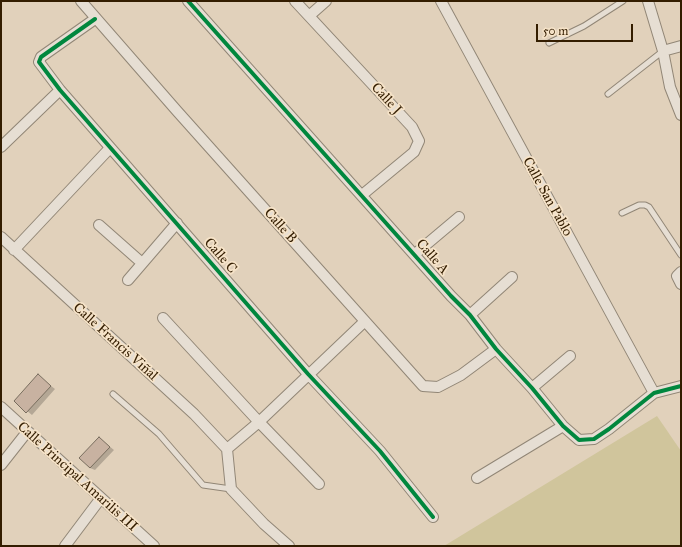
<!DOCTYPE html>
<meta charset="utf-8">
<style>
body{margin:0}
#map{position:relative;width:682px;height:547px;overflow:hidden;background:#e1d1bb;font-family:"IM FELL Great Primer",serif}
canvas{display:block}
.frame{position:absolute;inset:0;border:2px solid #331d00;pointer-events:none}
.scale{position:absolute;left:536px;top:24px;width:97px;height:18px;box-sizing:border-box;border:2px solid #331d00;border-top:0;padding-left:5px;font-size:12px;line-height:14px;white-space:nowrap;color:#331d00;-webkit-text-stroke:3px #f6e3c8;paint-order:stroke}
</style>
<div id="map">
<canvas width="682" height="547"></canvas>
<div class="frame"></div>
<div class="scale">50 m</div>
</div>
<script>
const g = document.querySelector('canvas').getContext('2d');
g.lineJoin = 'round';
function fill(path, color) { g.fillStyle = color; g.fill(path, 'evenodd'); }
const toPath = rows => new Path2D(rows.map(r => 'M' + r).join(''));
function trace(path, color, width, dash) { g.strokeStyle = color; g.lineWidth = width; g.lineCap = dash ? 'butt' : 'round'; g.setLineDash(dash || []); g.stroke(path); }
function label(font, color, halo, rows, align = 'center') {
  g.font = font + ' "IM FELL Great Primer",serif'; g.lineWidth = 3.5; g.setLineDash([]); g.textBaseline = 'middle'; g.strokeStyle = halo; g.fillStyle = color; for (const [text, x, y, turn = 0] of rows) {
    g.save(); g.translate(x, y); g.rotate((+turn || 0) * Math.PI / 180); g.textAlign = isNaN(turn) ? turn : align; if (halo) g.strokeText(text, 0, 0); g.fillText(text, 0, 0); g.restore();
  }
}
fill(toPath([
 [657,416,681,451,681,546,444,546]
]), '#d0c59c');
fill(toPath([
 [38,376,55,389,32,415,15,401],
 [99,438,114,450,95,470,90,468]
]), '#0003');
const building = toPath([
 [38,374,51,386,26,413,14,401,38,374],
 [99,437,110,447,90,468,79,458,99,437]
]);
fill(building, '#c8b2a1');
trace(building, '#786d5e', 1);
const lane = toPath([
 [549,43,584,26,623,1],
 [608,94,663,51],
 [622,213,639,205,645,205,649,207,681,255],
 [113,394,159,434,203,485,231,489]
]);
const street = toPath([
 [81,1,177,111,423,386,438,387,461,375,496,349],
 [188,1,451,296,470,315,496,349,532,388,563,426,579,440,594,439,609,429,654,393,681,386],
 [295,1,412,127,419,141,414,152,362,195],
 [441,1,654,393],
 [648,1,663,51,670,87,681,115],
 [309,16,326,1],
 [95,19,41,57,39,62,60,90,308,374,380,451,433,517],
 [663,51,681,46],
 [1,147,60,90],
 [99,225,142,263],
 [1,237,194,414,227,449],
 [14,250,110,148],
 [415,254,459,217],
 [681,272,677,276,681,284],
 [128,280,177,223],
 [470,315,512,277],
 [163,318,259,422,319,484],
 [532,388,570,356],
 [1,407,154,546],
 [227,449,259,422,364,322],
 [227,449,231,489,264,524,289,546],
 [1,465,27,432],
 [477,478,563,426],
 [65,546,101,498]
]);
trace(lane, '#918676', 7);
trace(street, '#918676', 12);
trace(lane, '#e6ded3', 5);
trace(street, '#e6ded3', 10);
trace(toPath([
 [188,1,451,296,470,315,496,349,532,388,563,426,579,440,594,439,609,429,654,393,681,386],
 [95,19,41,57,39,62,60,90,308,374,380,451,433,517]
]), '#00873e', 4);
label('14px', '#331d00', '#f6e3c8', [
 ["Calle J",386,99,47],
 ["Calle San Pablo",547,197,61],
 ["Calle B",280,226,48],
 ["Calle C",220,256,49],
 ["Calle A",432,257,49],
 ["Calle Francis Viñal",115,342,42],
 ["Calle Principal Amarilis III",77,477,42]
]);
</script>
